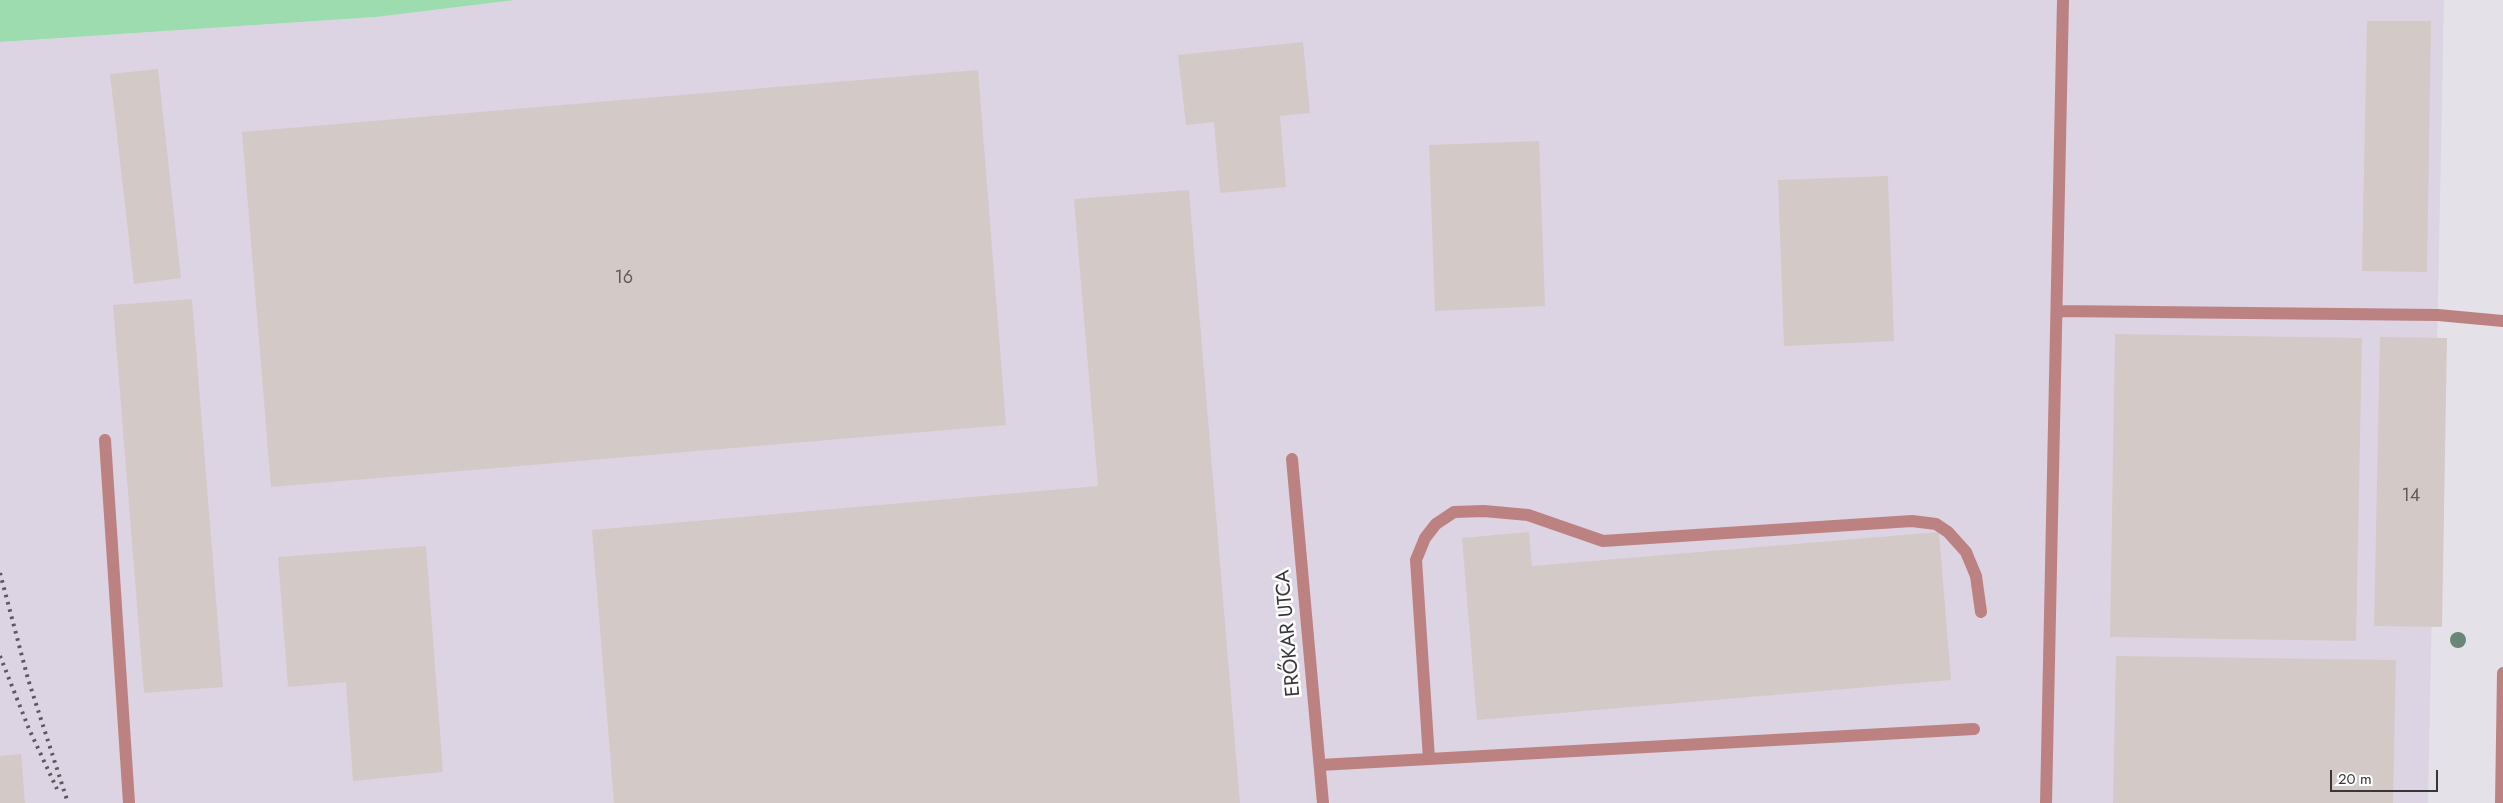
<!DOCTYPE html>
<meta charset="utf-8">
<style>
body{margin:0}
#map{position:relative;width:2503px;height:803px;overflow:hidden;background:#e5e1e8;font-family:Jost,sans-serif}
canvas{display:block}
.scale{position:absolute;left:2330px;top:770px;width:108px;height:22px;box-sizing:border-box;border:2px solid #383639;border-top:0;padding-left:6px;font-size:15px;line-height:18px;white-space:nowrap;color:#383639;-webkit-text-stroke:4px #fff;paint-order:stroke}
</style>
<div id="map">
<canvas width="2503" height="803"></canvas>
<div class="scale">20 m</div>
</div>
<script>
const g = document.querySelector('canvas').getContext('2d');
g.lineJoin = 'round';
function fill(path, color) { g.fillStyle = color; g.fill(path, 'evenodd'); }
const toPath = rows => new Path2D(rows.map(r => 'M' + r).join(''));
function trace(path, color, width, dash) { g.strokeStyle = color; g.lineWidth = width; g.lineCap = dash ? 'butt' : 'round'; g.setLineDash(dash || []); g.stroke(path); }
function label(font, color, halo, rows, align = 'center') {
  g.font = font + ' Jost,sans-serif'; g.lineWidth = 5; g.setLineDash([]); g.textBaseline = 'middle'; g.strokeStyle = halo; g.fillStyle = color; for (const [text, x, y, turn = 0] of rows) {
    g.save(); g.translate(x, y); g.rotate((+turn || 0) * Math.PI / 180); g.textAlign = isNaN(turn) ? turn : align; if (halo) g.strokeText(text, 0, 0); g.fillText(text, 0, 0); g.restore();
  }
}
fill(toPath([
 [515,0,2444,0,2428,803,0,803,0,42,376,17]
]), '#dcd4e2');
fill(toPath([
 [0,0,515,0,376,17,0,42]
]), '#9ddcaf');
fill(toPath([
 [2367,21,2431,21,2427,272,2362,271],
 [1303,42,1310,113,1280,116,1286,187,1220,193,1214,122,1186,125,1178,55],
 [158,69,181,278,134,284,110,74],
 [978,70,1006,425,271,487,242,132],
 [1539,141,1545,306,1435,311,1429,145],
 [1888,176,1894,341,1784,346,1778,180],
 [1189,190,1240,803,614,803,592,530,1098,486,1074,199],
 [192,299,223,687,144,693,113,305],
 [2115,334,2362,338,2356,641,2110,637],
 [2380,337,2447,338,2442,627,2374,626],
 [1529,532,1532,566,1939,532,1951,680,1477,720,1462,538],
 [426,546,443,772,353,781,346,682,288,687,278,557],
 [2116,656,2396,660,2393,803,2113,803],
 [21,754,25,803,0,803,0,756]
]), '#d3cac7');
trace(toPath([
 [2057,311,2438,315,2503,321],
 [105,440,129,803],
 [1292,459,1323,803],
 [1429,759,1416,560,1425,538,1436,524,1454,512,1484,511,1528,515,1603,541,1912,521,1936,524,1948,532,1966,552,1976,576,1981,612],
 [1320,765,1974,729],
 [2046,803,2063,0],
 [2501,803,2503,673]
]), '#bc8282', 12);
trace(toPath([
 [0,573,28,679,68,803],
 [0,656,29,729,57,789]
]), '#5b595d', 4, [2.5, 5]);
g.fillStyle = '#698678';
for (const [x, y] of [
 [2458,640]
]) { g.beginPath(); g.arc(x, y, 8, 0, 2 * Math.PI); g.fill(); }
label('18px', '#5f5b5c', null, [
 ["16",624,279],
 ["14",2411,497]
]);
label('20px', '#383639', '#fff', [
 ["ERŐKAR UTCA",1289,633,-95]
]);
</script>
